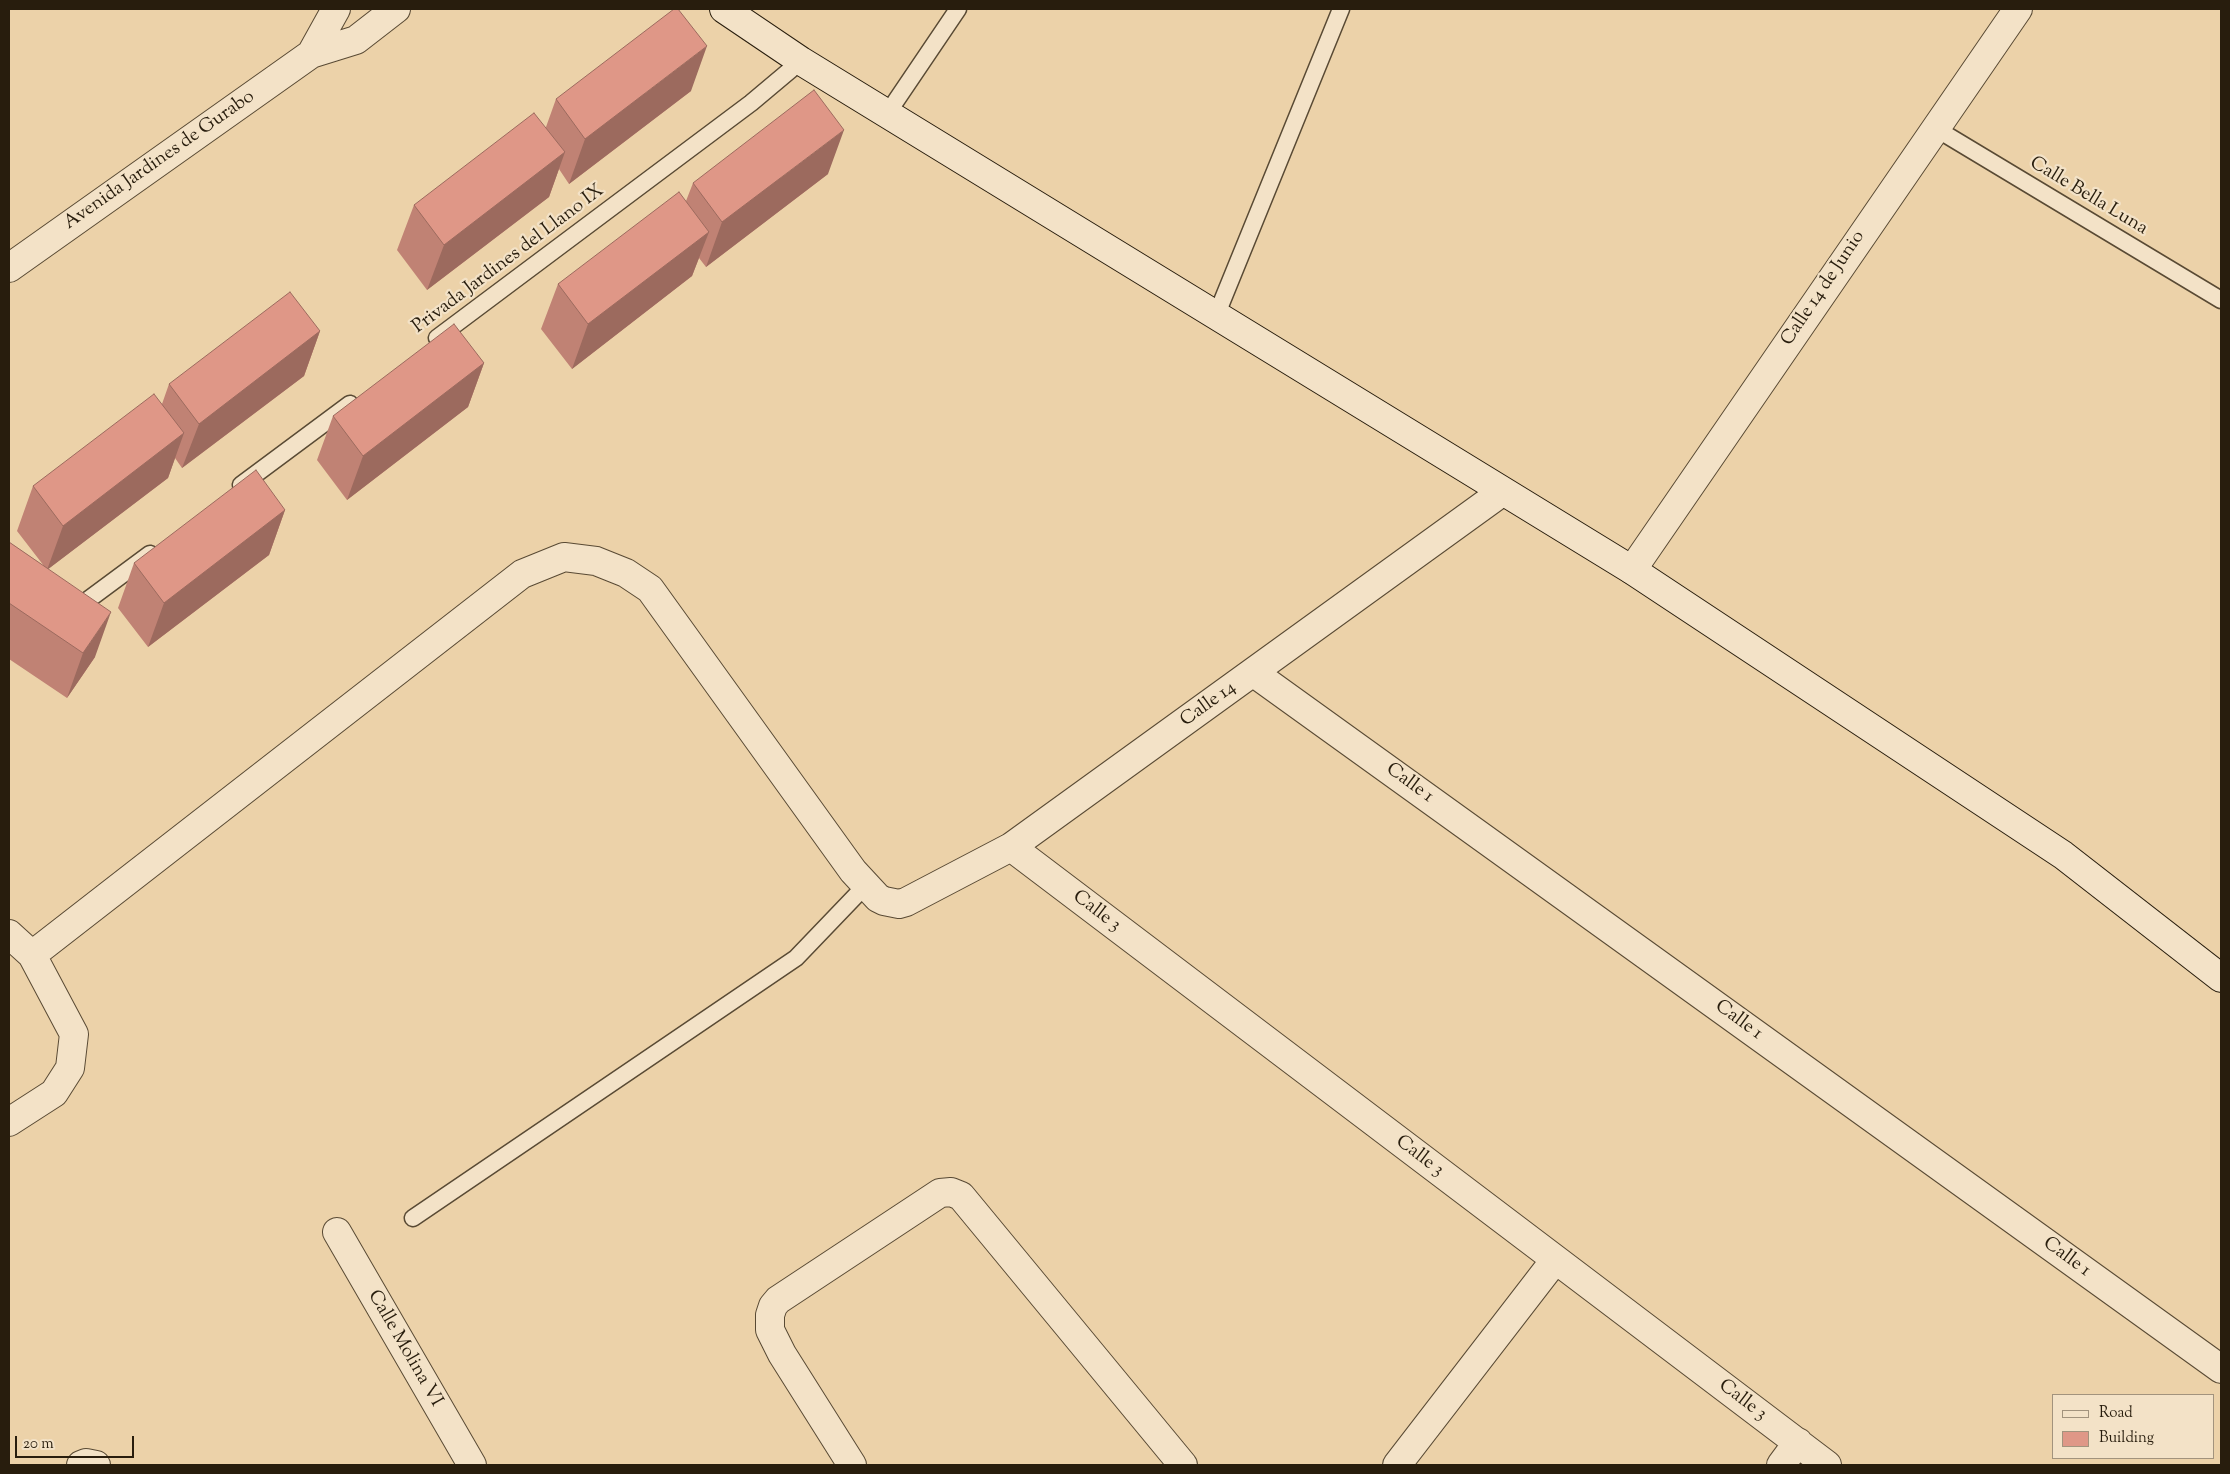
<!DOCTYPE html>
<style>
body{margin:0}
#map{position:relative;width:2230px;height:1474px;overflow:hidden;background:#ecd2a9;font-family:"Sorts Mill Goudy",serif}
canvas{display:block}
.frame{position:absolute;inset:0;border:10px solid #281d0d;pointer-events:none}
.legend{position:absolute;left:2052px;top:1394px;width:162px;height:65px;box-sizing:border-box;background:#f3e2c7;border:1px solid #a2937d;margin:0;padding:6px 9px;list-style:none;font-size:15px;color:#281d0d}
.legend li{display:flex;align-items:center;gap:10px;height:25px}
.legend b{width:25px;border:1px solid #a2937d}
.scale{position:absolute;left:15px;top:1436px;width:119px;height:22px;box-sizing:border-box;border:2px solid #281d0d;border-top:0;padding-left:6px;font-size:15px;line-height:18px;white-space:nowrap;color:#281d0d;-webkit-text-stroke:4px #f3e2c7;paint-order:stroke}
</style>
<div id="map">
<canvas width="2230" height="1474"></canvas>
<div class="frame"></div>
<ul class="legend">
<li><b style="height:6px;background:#f3e2c7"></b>Road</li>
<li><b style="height:14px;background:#df9787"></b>Building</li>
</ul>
<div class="scale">20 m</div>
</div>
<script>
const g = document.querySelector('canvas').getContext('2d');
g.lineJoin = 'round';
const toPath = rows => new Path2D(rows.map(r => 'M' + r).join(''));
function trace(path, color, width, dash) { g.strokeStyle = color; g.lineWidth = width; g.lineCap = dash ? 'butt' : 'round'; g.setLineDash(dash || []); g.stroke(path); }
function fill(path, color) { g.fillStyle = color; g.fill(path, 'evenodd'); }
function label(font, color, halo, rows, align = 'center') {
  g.font = font + ' "Sorts Mill Goudy",serif'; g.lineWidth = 4.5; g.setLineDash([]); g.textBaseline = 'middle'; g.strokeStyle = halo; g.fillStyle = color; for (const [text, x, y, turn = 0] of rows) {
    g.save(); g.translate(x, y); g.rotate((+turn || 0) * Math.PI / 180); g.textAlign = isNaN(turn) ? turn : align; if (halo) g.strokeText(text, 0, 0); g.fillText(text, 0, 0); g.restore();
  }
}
const service = toPath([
 [887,114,958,9],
 [1935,128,2221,300],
 [1216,316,1341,9],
 [437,338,751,103,801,61],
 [241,485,350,404],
 [73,611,150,554],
 [413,1218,796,958,866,885]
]);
const minor = toPath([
 [311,54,336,9],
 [9,268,311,54,356,40,396,9],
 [1632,570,2018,9],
 [1254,673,2221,1369],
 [1011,847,1827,1465],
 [9,934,32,955,74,1034,70,1068,54,1093,9,1122],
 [32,955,522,574,564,557,596,561,626,573,650,589,853,871,878,898,884,901,899,904,906,902,1011,847,1502,492],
 [337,1232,472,1465],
 [81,1465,86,1463,96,1465],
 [852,1465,782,1354,770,1330,770,1315,773,1306,778,1300,940,1193,951,1192,961,1196,1183,1465],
 [1397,1465,1555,1260],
 [1781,1465,1798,1442]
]);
const secondary = toPath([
 [724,9,801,61,1632,570,2063,855,2221,978]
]);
trace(service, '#594a34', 19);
trace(minor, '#594a34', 30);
trace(secondary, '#281d0d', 30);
trace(service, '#f3e2c7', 16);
trace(minor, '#f3e2c7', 28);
trace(secondary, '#f3e2c7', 28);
fill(toPath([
 [691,91,569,184,559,169,549,197,427,290,397,250,414,205,546,127,556,99],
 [828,174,706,267,699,258,692,276,572,369,541,329,558,284,686,201,693,183],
 [320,331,304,376,182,468,175,458,168,478,48,569,95,657,67,698,9,659,9,542,44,566,17,531,33,486,162,404,169,384],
 [484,363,468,407,347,500,317,460,333,416],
 [285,510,269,555,148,647,118,608,134,563]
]), '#c08274');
fill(toPath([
 [707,46,691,91,569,184,585,139],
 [844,130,828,174,706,267,722,222],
 [565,152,549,197,427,290,444,245],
 [709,232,692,276,572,369,588,324],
 [320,331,304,376,182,468,199,424],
 [484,363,468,407,347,500,363,456],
 [184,433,168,478,47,570,63,526],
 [285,510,269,555,148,647,164,603],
 [111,612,95,657,67,698,83,653]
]), '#9c6a5e');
const building = toPath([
 [674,9,678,9,707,46,585,139,556,99,674,9],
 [814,90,844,130,722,222,693,183,814,90],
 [534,113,565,152,444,245,414,205,534,113],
 [679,192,709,232,588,324,558,284,679,192],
 [290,292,320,331,199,424,169,384,290,292],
 [454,324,484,363,363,456,333,416,454,324],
 [154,394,184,433,63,526,33,486,154,394],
 [256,470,285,510,164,603,134,563,256,470],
 [9,542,111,612,83,653,9,603,9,542]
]);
fill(building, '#df9787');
trace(building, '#9c6a5e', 1);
label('19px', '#281d0d', '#f3e2c7', [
 ["Avenida Jardines de Gurabo",160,161,-35],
 ["Calle Bella Luna",2088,197,31],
 ["Privada Jardines del Llano IX",509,260,-37],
 ["Calle 14 de Junio",1824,289,-56],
 ["Calle 14",1209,705,-36],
 ["Calle 1",1409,784,36],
 ["Calle 3",1096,912,37],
 ["Calle 1",1738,1021,36],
 ["Calle 3",1419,1157,37],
 ["Calle 1",2066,1258,36],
 ["Calle Molina VI",404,1349,60],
 ["Calle 3",1742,1401,37]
]);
</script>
